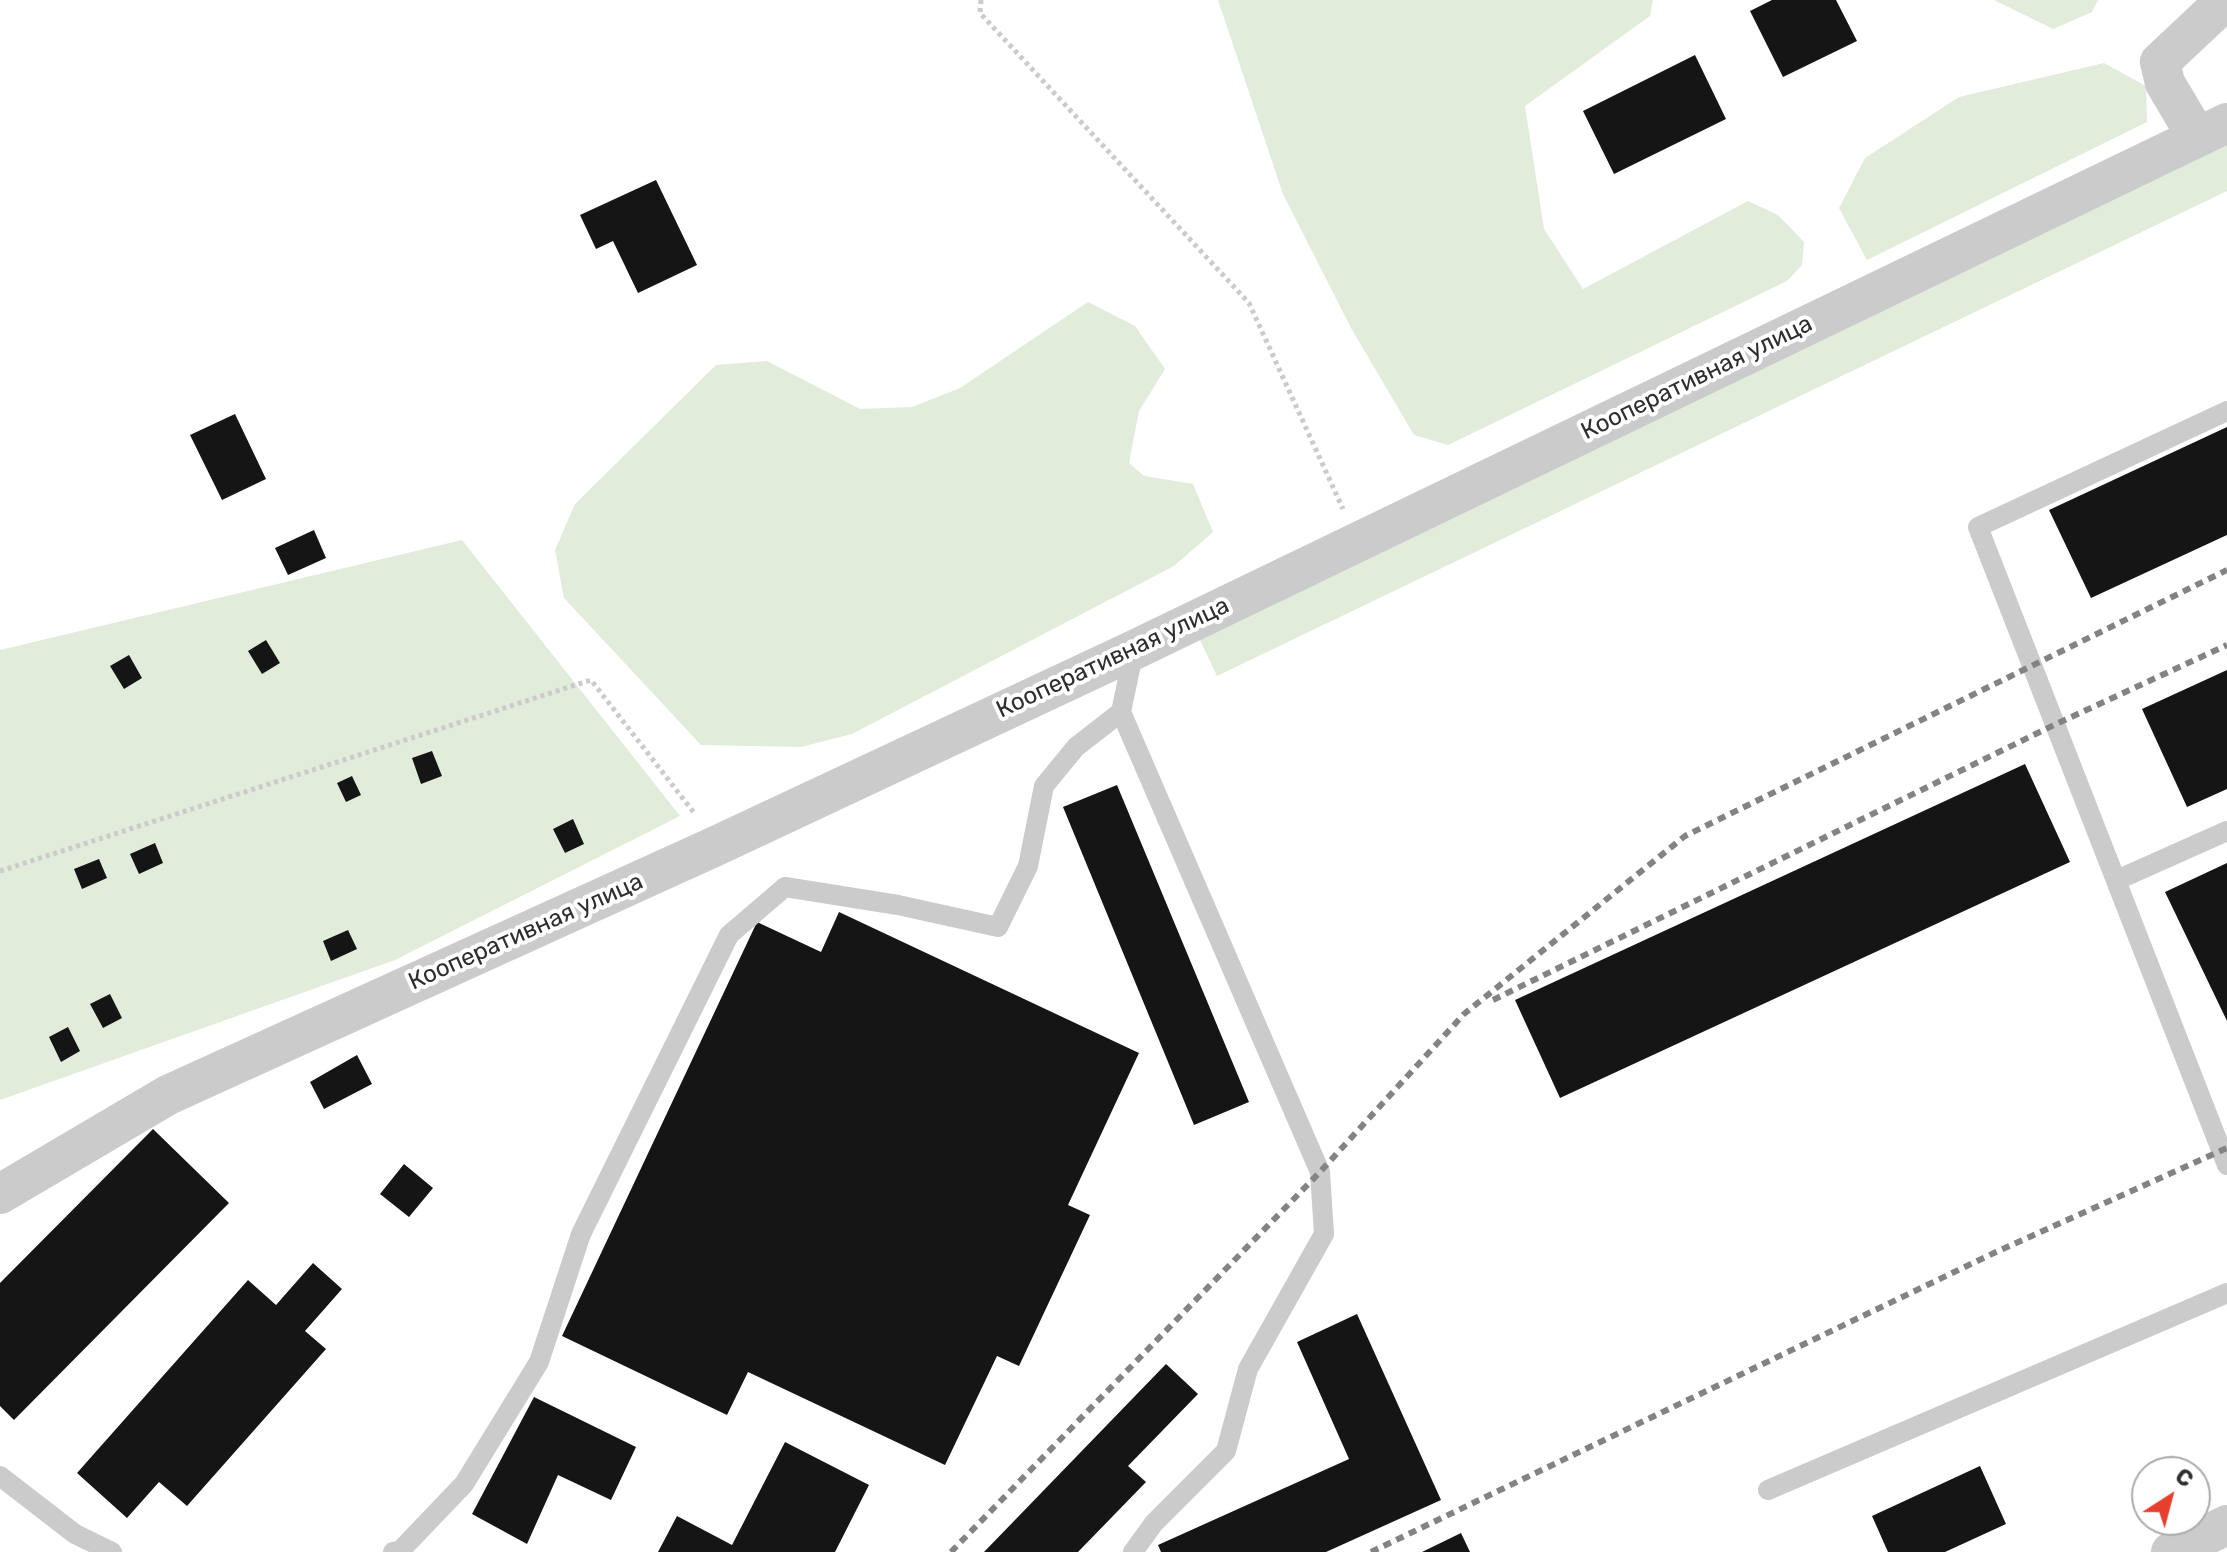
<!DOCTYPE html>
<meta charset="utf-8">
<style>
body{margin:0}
#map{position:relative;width:2227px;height:1552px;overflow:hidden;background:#fff;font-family:Rubik,sans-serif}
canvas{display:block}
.north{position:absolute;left:2131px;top:1456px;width:80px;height:80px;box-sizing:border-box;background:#fff;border:2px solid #ababab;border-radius:50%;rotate:36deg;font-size:22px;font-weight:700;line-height:32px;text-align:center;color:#2e2e2e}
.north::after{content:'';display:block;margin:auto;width:28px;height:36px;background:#e73f2e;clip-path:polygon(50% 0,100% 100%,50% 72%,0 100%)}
</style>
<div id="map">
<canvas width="2227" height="1552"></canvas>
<div class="north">С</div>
</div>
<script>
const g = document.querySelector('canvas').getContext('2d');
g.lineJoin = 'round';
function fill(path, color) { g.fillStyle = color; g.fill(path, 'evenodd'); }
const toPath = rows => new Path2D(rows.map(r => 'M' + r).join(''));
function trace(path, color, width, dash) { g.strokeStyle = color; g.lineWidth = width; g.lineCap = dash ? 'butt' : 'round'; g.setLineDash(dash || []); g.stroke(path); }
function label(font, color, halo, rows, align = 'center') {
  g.font = font + ' Rubik,sans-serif'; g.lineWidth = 8; g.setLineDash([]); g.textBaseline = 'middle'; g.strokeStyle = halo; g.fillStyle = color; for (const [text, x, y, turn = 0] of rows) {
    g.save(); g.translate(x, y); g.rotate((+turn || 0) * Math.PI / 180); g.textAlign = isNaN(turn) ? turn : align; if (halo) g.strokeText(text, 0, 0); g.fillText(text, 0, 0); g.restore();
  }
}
fill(toPath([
 [1218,0,1653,0,1650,16,1525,106,1544,229,1583,289,1748,201,1778,215,1804,242,1802,265,1787,281,1448,445,1414,435,1351,328,1283,194],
 [1994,0,2098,0,2092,12,2053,29],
 [2104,63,2146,86,2147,122,1867,260,1839,208,1865,158,1959,97],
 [2227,144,2227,191,1217,676,1199,638],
 [1088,302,1135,326,1165,369,1139,411,1129,463,1144,476,1193,484,1213,532,1174,566,852,734,801,747,701,745,564,598,555,550,575,504,716,365,767,361,860,409,912,407,960,388],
 [462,540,680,816,395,960,0,1100,0,650]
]), '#e1ecdb');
fill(toPath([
 [1772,0,1836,0,1857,41,1783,77,1750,11],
 [1695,55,1726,119,1614,174,1583,111],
 [656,180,697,265,638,293,613,241,596,249,580,215],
 [235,414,266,479,222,500,190,435],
 [2227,427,2227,535,2091,598,2049,510],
 [314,530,326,558,288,575,275,548],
 [266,640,280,663,262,674,248,651],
 [129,655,142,678,124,689,110,666],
 [2227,670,2227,789,2187,807,2142,709],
 [432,751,442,776,421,784,412,758],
 [2025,764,2070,862,1560,1098,1515,1000],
 [352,776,361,795,346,802,337,783],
 [1117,785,1249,1102,1194,1125,1063,807],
 [573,819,584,844,565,853,553,829],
 [155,843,163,863,139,874,130,854],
 [99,859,107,878,82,889,74,869],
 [2227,863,2227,1021,2165,892],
 [839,912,1139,1053,1068,1205,1090,1215,1019,1366,997,1356,945,1465,748,1372,727,1415,562,1336,757,922,821,952],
 [348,930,357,949,331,961,323,941],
 [110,994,122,1018,103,1028,90,1004],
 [68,1027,80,1051,61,1062,49,1037],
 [357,1055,372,1084,324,1109,310,1082],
 [153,1129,229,1203,14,1420,0,1406,0,1283],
 [404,1164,433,1188,409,1217,380,1194],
 [313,1263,342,1289,305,1331,326,1349,187,1506,159,1482,127,1518,77,1473,248,1280,276,1305],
 [1357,1314,1441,1500,1326,1552,1161,1552,1158,1545,1349,1459,1297,1342],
 [1166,1364,1198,1394,1128,1466,1146,1482,1078,1552,984,1552],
 [534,1397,636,1447,611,1500,558,1475,527,1544,472,1514],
 [785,1442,869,1485,835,1552,658,1552,677,1516,732,1545],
 [1980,1466,2006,1524,1945,1552,1888,1552,1872,1516],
 [1461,1533,1470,1552,1422,1552]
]), '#151515');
trace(toPath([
 [981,0,980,13,1249,303,1343,509],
 [0,871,591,680,695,814]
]), '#cbcbcb', 5, [4, 4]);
trace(toPath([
 [2227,411,1978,527,2227,1165],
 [1121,712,1320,1172,1324,1234,1248,1369,1226,1451,1154,1523,1133,1552],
 [2117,880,2227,831],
 [0,1476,75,1534,112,1552],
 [1768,1490,2227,1293],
 [393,1552,400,1551,464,1484,539,1362,581,1234,729,935,785,887,898,905,998,927,1028,866,1044,786,1076,747,1121,712,1134,650]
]), '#cbcbcb', 20);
trace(toPath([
 [2197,137,2165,83,2160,62,2226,0],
 [0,1194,168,1095,718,845,1134,650,2227,123],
 [2171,1552,2227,1525]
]), '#cbcbcb', 40);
trace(toPath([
 [1493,1000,2054,725,2227,645],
 [951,1552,1320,1172,1464,1014,1685,836,2227,570],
 [1371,1552,1996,1252,2227,1148]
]), '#838383', 6, [8, 6]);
label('24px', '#2e2e2e', '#fff', [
 ["Кооперативная улица",1697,378,-26],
 ["Кооперативная улица",1113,658,-25],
 ["Кооперативная улица",526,932,-24]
]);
</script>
